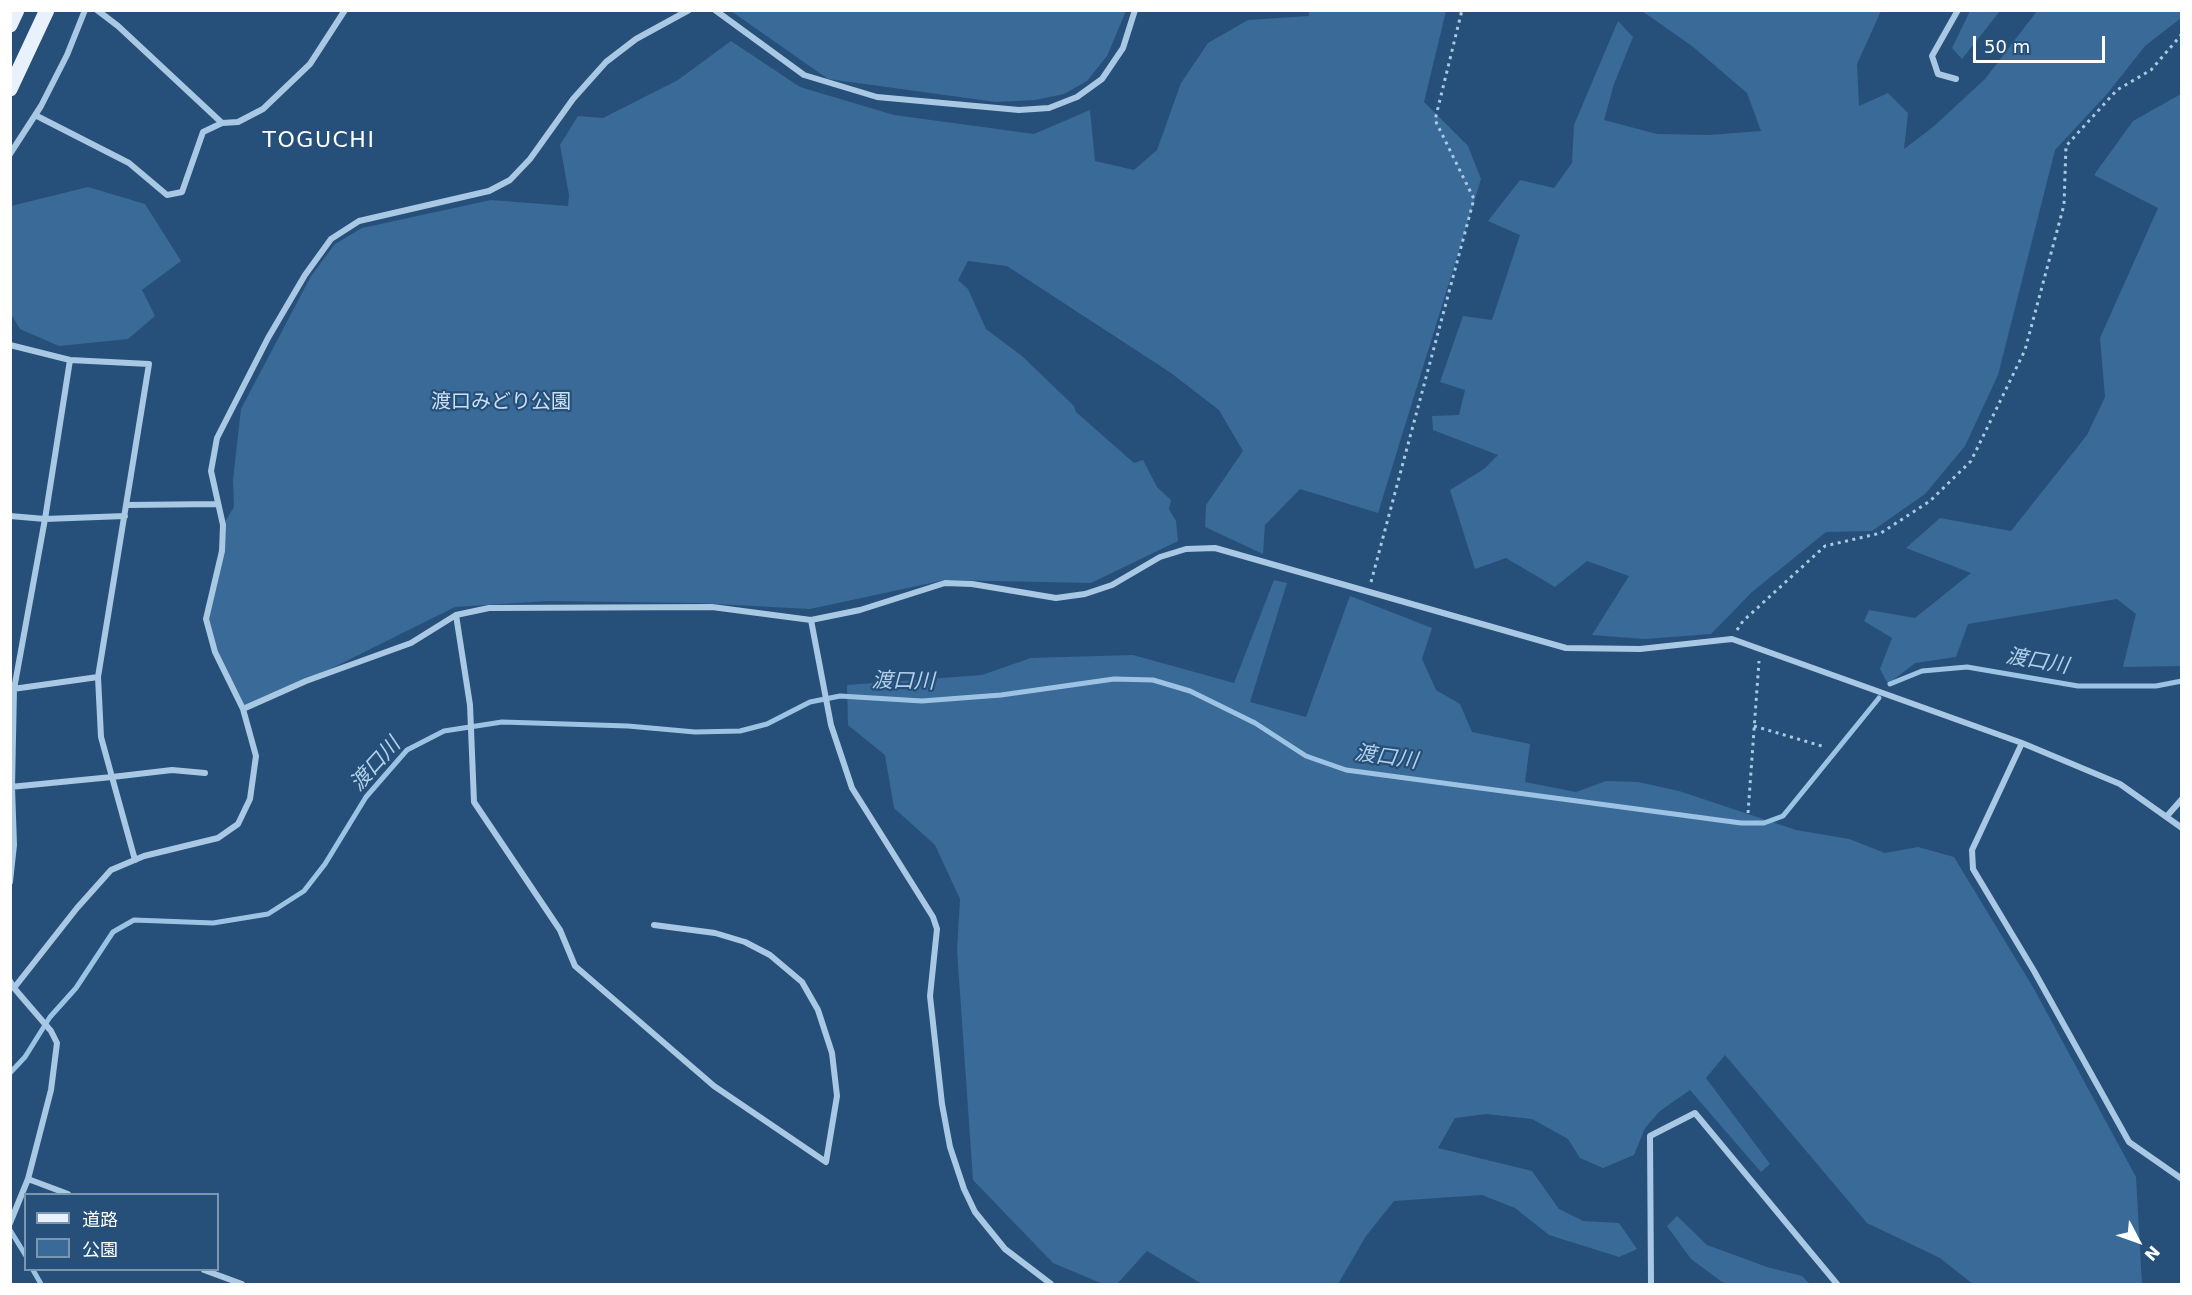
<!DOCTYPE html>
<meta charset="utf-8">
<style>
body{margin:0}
#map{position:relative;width:2192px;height:1295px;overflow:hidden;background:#265079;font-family:"DejaVu Sans","Noto Sans JP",sans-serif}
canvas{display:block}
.frame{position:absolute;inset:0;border:12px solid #fff;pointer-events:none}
.legend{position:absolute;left:24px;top:1193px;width:195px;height:78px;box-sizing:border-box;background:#265079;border:2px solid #7d96af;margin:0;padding:8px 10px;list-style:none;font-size:18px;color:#fff}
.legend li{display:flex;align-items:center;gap:12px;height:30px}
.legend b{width:30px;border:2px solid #7d96af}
.north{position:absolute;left:2108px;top:1211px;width:60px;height:60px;-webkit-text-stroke:4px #265079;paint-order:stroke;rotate:131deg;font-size:16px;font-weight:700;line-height:24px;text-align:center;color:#fff}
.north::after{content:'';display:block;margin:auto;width:21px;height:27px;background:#fff;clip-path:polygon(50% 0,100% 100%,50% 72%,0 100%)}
.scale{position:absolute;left:1973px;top:36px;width:132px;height:27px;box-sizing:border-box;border:3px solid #fff;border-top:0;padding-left:8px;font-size:18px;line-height:21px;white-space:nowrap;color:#fff;-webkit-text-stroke:4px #265079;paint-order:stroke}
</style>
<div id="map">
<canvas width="2192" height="1295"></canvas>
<div class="frame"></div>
<ul class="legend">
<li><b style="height:8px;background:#e8f1fc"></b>道路</li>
<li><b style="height:16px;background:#3a6a97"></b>公園</li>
</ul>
<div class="north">N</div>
<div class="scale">50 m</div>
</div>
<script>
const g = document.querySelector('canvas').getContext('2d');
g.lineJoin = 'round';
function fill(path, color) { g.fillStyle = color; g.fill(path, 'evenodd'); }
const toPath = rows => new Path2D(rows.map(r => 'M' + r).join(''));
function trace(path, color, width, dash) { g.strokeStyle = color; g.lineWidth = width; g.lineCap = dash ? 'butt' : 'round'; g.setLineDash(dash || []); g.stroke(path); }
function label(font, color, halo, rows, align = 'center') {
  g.font = font + ' "DejaVu Sans","Noto Sans JP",sans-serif'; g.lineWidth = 4.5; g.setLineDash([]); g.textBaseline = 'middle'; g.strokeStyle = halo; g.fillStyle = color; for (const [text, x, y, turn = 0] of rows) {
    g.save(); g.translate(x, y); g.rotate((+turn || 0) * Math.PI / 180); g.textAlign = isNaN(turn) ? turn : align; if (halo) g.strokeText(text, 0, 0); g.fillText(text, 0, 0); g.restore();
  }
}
fill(toPath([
 [731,11,1126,11,1107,56,1087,81,1064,94,1035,100,996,102,828,79],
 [1309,11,1446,11,1424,102,1468,146,1481,179,1378,513,1300,489,1265,525,1263,554,1205,527,1206,505,1243,451,1219,410,1171,373,1007,266,968,261,958,280,968,289,986,329,1022,356,1074,406,1076,412,1134,463,1143,460,1157,487,1171,500,1169,509,1176,521,1178,541,1091,583,945,580,810,609,697,603,548,601,455,607,306,681,243,709,215,652,207,623,222,551,223,525,234,507,233,480,241,409,311,276,335,244,362,228,491,200,568,206,569,195,560,145,578,116,603,118,678,80,731,41,800,87,894,115,1034,134,1090,110,1095,161,1134,170,1157,150,1181,83,1208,43,1248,20,1309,16],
 [1642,11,1881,11,1857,64,1859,106,1888,93,1908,113,1904,149,1933,127,1985,79,2037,11,2182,11,2181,18,2145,46,2107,94,2055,150,1998,375,1965,446,1925,494,1872,531,1826,532,1752,592,1711,634,1645,639,1592,635,1629,576,1587,561,1555,587,1506,558,1475,569,1450,490,1484,469,1498,455,1433,430,1432,416,1459,415,1465,390,1440,382,1463,316,1492,320,1520,235,1488,221,1520,180,1554,188,1572,163,1574,125,1618,21,1633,37,1614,84,1604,120,1657,134,1709,135,1761,131,1747,93,1692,46],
 [1970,11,2000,11,1962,59,1952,48],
 [2181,94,2181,666,2123,667,2136,614,2117,599,1968,624,1956,657,1915,663,1888,684,1880,669,1892,638,1864,621,1869,610,1915,618,1971,573,1906,548,1940,518,2011,531,2087,435,2105,397,2100,338,2158,208,2094,175,2133,121],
 [88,187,145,204,181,261,142,290,155,316,128,339,59,346,20,329,11,314,11,206],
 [1274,580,1287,583,1250,702,1306,717,1350,596,1432,628,1422,659,1436,690,1460,704,1472,732,1530,744,1525,782,1576,792,1606,781,1638,782,1679,791,1796,830,1849,839,1885,853,1918,847,1954,857,2034,989,2136,1177,2142,1284,1973,1284,1940,1258,1867,1223,1725,1055,1706,1078,1770,1164,1761,1172,1690,1090,1660,1111,1645,1128,1634,1155,1603,1168,1580,1158,1568,1139,1532,1119,1486,1114,1455,1118,1438,1148,1532,1171,1559,1209,1583,1221,1619,1223,1637,1249,1619,1257,1549,1235,1515,1208,1482,1195,1394,1201,1366,1236,1338,1284,1202,1284,1147,1251,1117,1284,1103,1284,1053,1263,973,1180,957,950,960,899,935,845,894,808,885,755,848,725,847,685,982,675,1031,658,1133,655,1234,683],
 [1677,1216,1707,1245,1767,1267,1802,1276,1810,1284,1729,1284,1722,1282,1691,1259,1667,1226]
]), '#3a6a97');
trace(toPath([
 [1890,684,1922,671,1967,667,2078,686,2156,686,2182,681],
 [10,1073,25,1057,50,1017,76,988,113,932,134,920,213,923,268,914,304,891,325,864,366,797,407,750,444,731,502,722,628,726,695,732,740,731,767,724,810,702,840,696,922,701,1001,695,1114,679,1153,680,1190,691,1255,723,1306,756,1346,770,1741,823,1764,823,1783,816,1879,698],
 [10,1230,26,1256],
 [33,1270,41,1284]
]), '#9dc3e4', 5);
trace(toPath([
 [1371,582,1474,199,1435,120,1462,10],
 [1737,630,1743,621,1825,546,1881,533,1930,501,1971,461,2025,350,2064,205,2066,146,2117,90,2151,70,2182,34],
 [1754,726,1825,747],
 [1748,813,1759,661]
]), '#a9c8e3', 3, [3, 4.5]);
trace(toPath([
 [97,10,118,26,222,123],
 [715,10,804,75,877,97,1019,110,1049,108,1077,97,1102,79,1123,48,1135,10],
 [1956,79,1938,74,1932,56,1958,10],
 [35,115,129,163,167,195,182,192,203,132,222,123,238,122,263,109,310,64,345,10],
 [10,154,41,106,67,55,85,10],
 [10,345,70,360,149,364,98,677,101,737,112,777,10,787],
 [127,505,218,504],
 [10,516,45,519,125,516],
 [456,615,470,705,474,802,560,930,575,966,714,1086,826,1162,837,1096,832,1053,818,1010,802,982,770,955,745,942,715,933,654,925],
 [811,620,831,725,852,788,933,917,937,929,930,996,942,1104,950,1147,964,1189,975,1212,1005,1249,1051,1284],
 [13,689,98,677],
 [243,709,306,681,411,643,456,615,489,608,712,607,811,620,860,610,945,583,972,584,1056,598,1085,594,1112,585,1160,557,1186,549,1215,548,1566,648,1640,649,1732,639,2022,743,2120,784,2182,828],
 [2022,743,1972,850,1973,869,2034,971,2129,1142,2182,1179],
 [2167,816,2182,799],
 [135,860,112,777,172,770,205,773],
 [10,882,14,845,12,787,14,689,45,519,70,360],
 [10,981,14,988,51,1031,57,1043,51,1090,28,1179,10,1223],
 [14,988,77,908,111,870,144,856,218,838,238,824,250,799,256,756,243,709,215,652,206,619,222,551,223,525,211,471,217,438,268,338,305,275,331,239,359,221,489,191,510,180,530,159,573,99,606,62,636,39,689,10],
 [28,1179,68,1194],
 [204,1270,242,1284],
 [1651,1284,1650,1136,1695,1113,1837,1284]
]), '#a9c8e3', 6);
trace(toPath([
 [10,25,17,10],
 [10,89,47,10]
]), '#e8f1fc', 15);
label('20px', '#cbe0f3', '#265079', [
 ["渡口みどり公園",501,403]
]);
label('italic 21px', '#b4d1eb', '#265079', [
 ["渡口川",2037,662,10],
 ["渡口川",903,682,1],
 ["渡口川",1386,758,8],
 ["渡口川",376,765,-48]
]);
g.letterSpacing = '1.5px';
label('22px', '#fff', '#265079', [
 ["TOGUCHI",319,141]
]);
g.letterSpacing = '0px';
</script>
